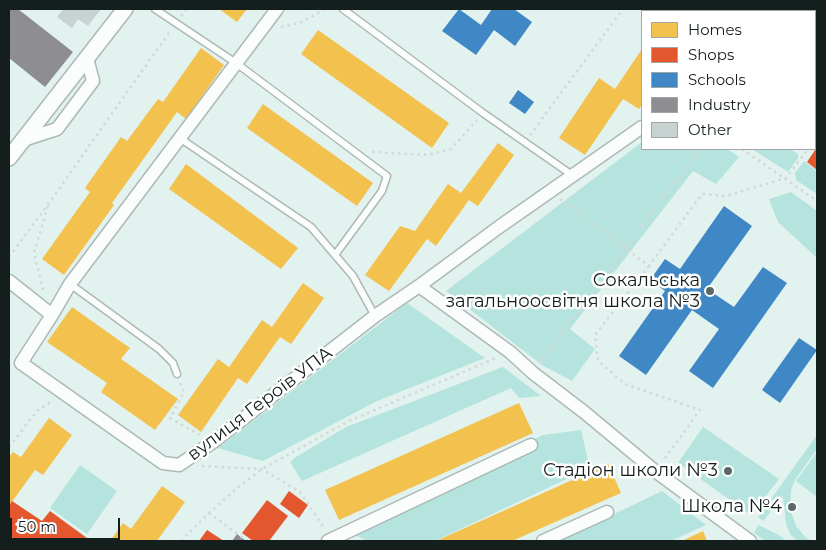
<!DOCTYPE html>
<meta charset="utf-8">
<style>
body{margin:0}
#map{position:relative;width:826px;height:550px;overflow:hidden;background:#e2f2ef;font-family:Montserrat,sans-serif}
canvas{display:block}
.frame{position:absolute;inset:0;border:10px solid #141e1d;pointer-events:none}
.legend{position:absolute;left:641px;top:10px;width:175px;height:140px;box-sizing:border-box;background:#fff;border:1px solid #a1a5a5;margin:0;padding:6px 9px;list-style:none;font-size:15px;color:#141e1d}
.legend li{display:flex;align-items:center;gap:10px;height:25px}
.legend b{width:25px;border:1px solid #a1a5a5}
.scale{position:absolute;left:10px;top:518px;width:110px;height:22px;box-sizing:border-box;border:2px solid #141e1d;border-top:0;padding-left:6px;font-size:15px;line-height:18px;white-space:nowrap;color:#141e1d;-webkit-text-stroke:4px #fff;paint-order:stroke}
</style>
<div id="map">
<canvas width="826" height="550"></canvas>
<div class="frame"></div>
<ul class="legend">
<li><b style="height:14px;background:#f2c14e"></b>Homes</li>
<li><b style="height:14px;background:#e4572e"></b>Shops</li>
<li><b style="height:14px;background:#3f88c5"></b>Schools</li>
<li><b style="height:14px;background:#8d8d92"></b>Industry</li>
<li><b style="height:14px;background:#c7d3d1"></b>Other</li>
</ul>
<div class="scale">50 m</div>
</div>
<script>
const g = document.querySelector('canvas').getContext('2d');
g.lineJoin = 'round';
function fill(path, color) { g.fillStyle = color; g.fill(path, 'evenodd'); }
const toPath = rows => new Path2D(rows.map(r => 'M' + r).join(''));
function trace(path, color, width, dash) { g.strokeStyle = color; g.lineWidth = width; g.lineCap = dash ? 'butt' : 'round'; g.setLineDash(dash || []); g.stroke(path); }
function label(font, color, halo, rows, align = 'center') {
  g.font = font + ' Montserrat,sans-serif'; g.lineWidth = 5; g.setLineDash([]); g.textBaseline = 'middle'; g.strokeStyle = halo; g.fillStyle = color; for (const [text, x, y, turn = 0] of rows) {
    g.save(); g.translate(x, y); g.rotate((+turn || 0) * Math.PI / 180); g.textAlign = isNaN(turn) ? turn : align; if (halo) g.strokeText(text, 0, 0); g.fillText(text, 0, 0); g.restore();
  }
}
fill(toPath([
 [642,142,642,149,727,149,739,157,716,184,693,171,570,329,595,349,572,381,542,365,446,291],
 [752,149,790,149,798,154,798,158,788,172],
 [804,161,817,171,817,194,796,180,795,173],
 [791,192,817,211,817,258,778,222,769,199],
 [407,303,485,358,377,401,263,461,218,448],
 [503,367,541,396,519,398,511,388,302,481,290,462,296,457,346,427],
 [703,427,779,479,751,515,678,463],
 [581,430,590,468,435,541,367,541,346,530,543,435],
 [817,435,817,449,795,480,791,490,790,509,796,526,806,538,813,541,797,541,790,534,786,524,783,496,763,521,758,517],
 [817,452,817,497,796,481],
 [80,465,117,491,87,534,50,508],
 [662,491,706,525,671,541,558,541],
 [758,525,777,534,787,541,766,541,754,533]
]), '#b4e4dd');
fill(toPath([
 [219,9,247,9,237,22],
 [684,9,697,9,701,11,682,11],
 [318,30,449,123,432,148,301,54],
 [201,48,224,65,186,119,177,112,112,203,114,205,64,275,42,259,90,192,85,188,121,137,127,141,158,99,163,102],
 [642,49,642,105,639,109,623,99,585,155,559,138,599,78,615,89],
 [263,104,373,183,357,206,247,128],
 [498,143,514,155,478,206,469,200,436,246,427,239,389,291,365,275,400,226,415,231,448,184,461,193],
 [186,164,298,248,281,269,169,189],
 [303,283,324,298,291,344,280,337,247,384,238,378,201,432,178,415,218,359,229,367,262,320,272,327],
 [72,307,130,348,121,359,178,399,155,430,101,392,107,383,47,342],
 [519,403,533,433,339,520,325,490],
 [49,418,72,435,43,475,35,470,9,506,9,457,13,452,21,457],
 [608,464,621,493,512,541,436,541],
 [162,486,185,502,157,541,110,541,123,523,131,529],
 [703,531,707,541,682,541]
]), '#f2c14e');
fill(toPath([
 [817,147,817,170,807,162],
 [289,491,308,505,299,518,280,504],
 [267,500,288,516,269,541,253,541,242,533],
 [12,501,42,521,50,511,91,541,17,541,9,535,9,506],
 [207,530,224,541,199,541]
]), '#e4572e');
fill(toPath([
 [459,9,481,25,492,9,514,9,532,22,515,46,494,30,476,55,442,31],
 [518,90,534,102,525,114,509,103],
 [724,206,752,226,707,289,734,307,763,267,787,283,713,388,689,371,719,329,692,310,646,375,619,356,665,291,650,280,665,259,680,269],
 [799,338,817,350,780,403,762,390]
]), '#3f88c5');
fill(toPath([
 [9,9,18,9,73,52,45,87,9,58],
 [237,534,246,541,232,541]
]), '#8d8d92');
fill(toPath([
 [63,9,101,9,88,26,78,19,72,28,57,17]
]), '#c7d3d1');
const service = toPath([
 [155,9,236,63,387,176,382,191,335,255],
 [343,9,483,113,572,175],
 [756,11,758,9],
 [181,139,311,227,353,276,375,316],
 [70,284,159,349,173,363,177,374]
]);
const minor = toPath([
 [730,9,733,11],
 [815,69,817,71],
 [23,140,57,129,93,81,87,58],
 [9,281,52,315,21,363,163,463,179,465,213,442,375,316,419,286,499,227,642,127],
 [419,286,510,352,533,373,584,412,655,471,750,541],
 [52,315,70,284,277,9],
 [328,541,531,445],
 [543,541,607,512]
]);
const tertiary = toPath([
 [9,158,125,9]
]);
trace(service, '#acb9b6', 9);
trace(minor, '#acb9b6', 15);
trace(tertiary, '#acb9b6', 18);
trace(toPath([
 [181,16,187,9],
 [281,27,302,22,325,9],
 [530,135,623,9],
 [815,140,817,137],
 [742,149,817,201],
 [372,152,427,155,451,149,477,120],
 [560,199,649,266,702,194,726,196,786,178,808,149],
 [9,257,49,203,171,30],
 [649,266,595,335,598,361,625,384,700,410,664,460],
 [43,290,34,253,48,206],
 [541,361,700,149],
 [180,383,184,392,170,418,200,435],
 [9,447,37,411,52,401],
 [202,466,262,469,300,492,325,529],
 [209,513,247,541],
 [181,541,209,513,236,489,262,469,349,421,496,358]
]), '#d4d8d8', 2.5, [2.5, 4]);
trace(service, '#fbfdfd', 6);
trace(minor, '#fbfdfd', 12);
trace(tertiary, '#fbfdfd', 15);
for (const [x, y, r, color] of [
 [710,291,5,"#5c6866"],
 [728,471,5,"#5c6866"],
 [792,507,5,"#5c6866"]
]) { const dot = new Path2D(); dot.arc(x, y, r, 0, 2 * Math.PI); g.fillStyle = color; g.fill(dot); trace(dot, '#fff', 2); }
label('18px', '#141e1d', '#fff', [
 ["Сокальська",700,281],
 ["загальноосвітня школа №3",700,302],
 ["Стадіон школи №3",718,471],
 ["Школа №4",782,507]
], 'right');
label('18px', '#141e1d', '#fff', [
 ["вулиця Героїв УПА",260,404,-37]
]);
</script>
